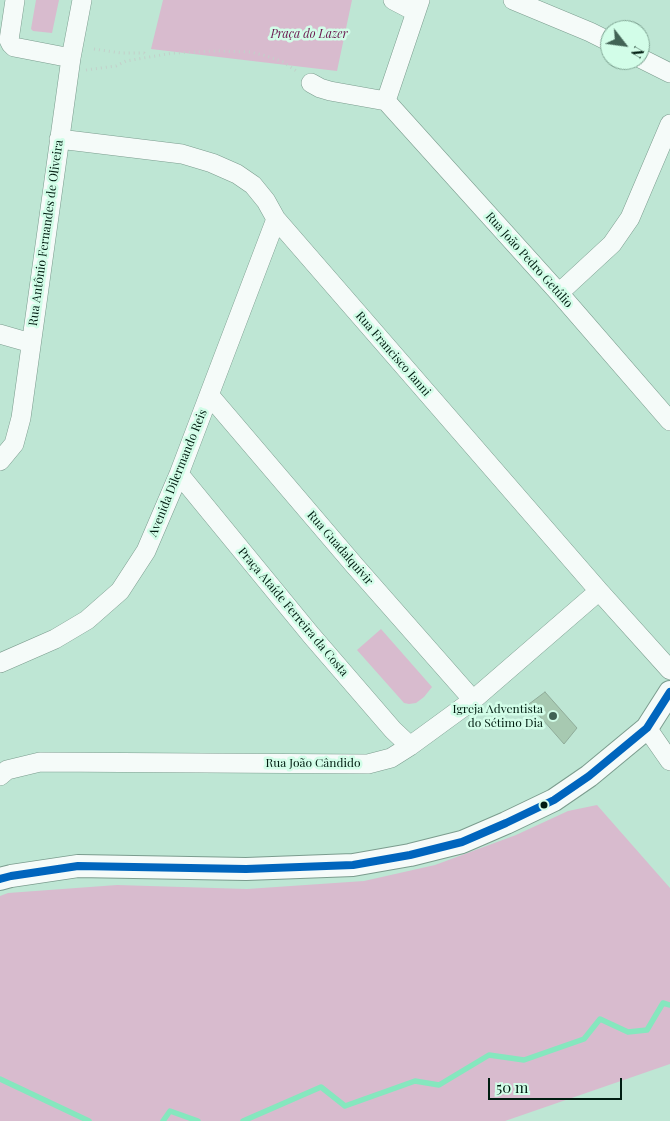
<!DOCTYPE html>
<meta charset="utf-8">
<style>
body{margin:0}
#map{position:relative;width:670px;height:1121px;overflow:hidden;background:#bee6d4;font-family:"Playfair Display",serif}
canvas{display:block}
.north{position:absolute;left:600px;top:20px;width:50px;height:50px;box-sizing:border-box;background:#d2fde8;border:1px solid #7ea392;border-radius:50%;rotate:120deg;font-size:14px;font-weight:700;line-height:20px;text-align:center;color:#001d11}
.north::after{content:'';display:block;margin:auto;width:18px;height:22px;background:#426355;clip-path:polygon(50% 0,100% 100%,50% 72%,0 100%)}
.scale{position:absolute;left:488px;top:1078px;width:134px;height:22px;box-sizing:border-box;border:2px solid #001d11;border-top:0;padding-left:6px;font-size:15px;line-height:18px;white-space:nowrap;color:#001d11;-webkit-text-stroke:4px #d2fde8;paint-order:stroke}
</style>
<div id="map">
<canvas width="670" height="1121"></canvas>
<div class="north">N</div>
<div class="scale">50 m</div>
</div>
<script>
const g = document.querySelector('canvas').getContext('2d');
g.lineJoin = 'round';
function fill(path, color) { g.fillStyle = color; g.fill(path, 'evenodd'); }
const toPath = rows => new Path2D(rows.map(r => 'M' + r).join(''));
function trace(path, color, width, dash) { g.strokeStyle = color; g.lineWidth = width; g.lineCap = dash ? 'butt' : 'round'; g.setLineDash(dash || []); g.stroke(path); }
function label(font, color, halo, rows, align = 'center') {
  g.font = font + ' "Playfair Display",serif'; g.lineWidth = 5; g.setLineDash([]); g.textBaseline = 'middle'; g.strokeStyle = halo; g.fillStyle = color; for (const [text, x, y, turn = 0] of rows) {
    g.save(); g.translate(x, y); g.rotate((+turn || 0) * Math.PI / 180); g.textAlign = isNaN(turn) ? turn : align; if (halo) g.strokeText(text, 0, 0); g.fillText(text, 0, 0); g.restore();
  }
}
fill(toPath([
 [36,0,59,0,52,33,33,31,31,29],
 [163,0,352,0,337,71,151,49],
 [381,629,432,687,424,697,416,703,409,704,404,703,357,650],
 [597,805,670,888,670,1064,505,1121,0,1121,0,896,8,893,117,885,247,889,364,881,435,865,516,835,568,811]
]), '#d8bbce');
trace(toPath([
 [0,1079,89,1121],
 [163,1121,170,1111,198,1121],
 [243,1121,321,1087,345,1106,415,1081,439,1085,489,1055,524,1060,584,1039,600,1019,628,1032,647,1030,663,1003,670,1005]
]), '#85e7be', 5.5);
const building = toPath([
 [545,692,577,728,564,744,529,704,545,692]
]);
fill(building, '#a7c9b1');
trace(building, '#8fab99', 1);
const minor = toPath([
 [15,0,9,40,11,44,14,47,71,58],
 [393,0,416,12],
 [513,0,590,32,610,42],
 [640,58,670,73],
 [311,83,320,88,330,91,386,101],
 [386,101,559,293,670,421],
 [386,101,420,0],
 [59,139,182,154,212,163,237,174,253,185,266,201,276,219,599,591,670,670],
 [559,293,612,244,630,218,670,124],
 [0,334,31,343],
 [210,396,355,566,473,700],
 [0,461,14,444,21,418,71,58,82,0],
 [179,474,311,635,393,730,410,746],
 [0,663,55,639,87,620,120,591,146,551,179,474,276,219],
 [647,728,670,761],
 [0,776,7,770,40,762,368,764,391,758,410,746,473,700,599,591]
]);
const tertiary = toPath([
 [0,879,11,876,78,866,246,869,353,865,410,855,462,842,506,823,554,800,589,776,647,728,670,692]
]);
trace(minor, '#7b9c8e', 20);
trace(tertiary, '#7b9c8e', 24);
trace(toPath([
 [94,49,121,53,144,53,145,54,146,57],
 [86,70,116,66,126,61,173,53,217,51,250,52,267,56,283,62,298,72]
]), '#c3d0ca', 3, [1, 4]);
trace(minor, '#f5fbf9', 19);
trace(tertiary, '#f5fbf9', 22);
trace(toPath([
 [0,879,11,876,78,866,246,869,353,865,410,855,462,842,506,823,554,800,589,776,647,728,670,692]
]), '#0065bd', 8);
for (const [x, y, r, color] of [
 [553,716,5,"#426355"],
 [544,805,4.5,"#001d11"]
]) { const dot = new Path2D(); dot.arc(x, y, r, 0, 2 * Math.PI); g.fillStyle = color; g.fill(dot); trace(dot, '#d2fde8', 2); }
label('italic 12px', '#6a174e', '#d2fde8', [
 ["Praça do Lazer",309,34]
]);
label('12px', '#001d11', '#d2fde8', [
 ["Rua Antônio Fernandes de Oliveira",46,233,-82],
 ["Rua João Pedro Getúlio",529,260,48],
 ["Rua Francisco Ianni",393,354,49],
 ["Avenida Dilermando Reis",178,473,-68],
 ["Rua Guadalquivir",340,548,49],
 ["Praça Ataíde Ferreira da Costa",293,612,50],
 ["Rua João Cândido",313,763]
]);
label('12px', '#001d11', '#d2fde8', [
 ["Igreja Adventista",543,709],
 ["do Sétimo Dia",543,723]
], 'right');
</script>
